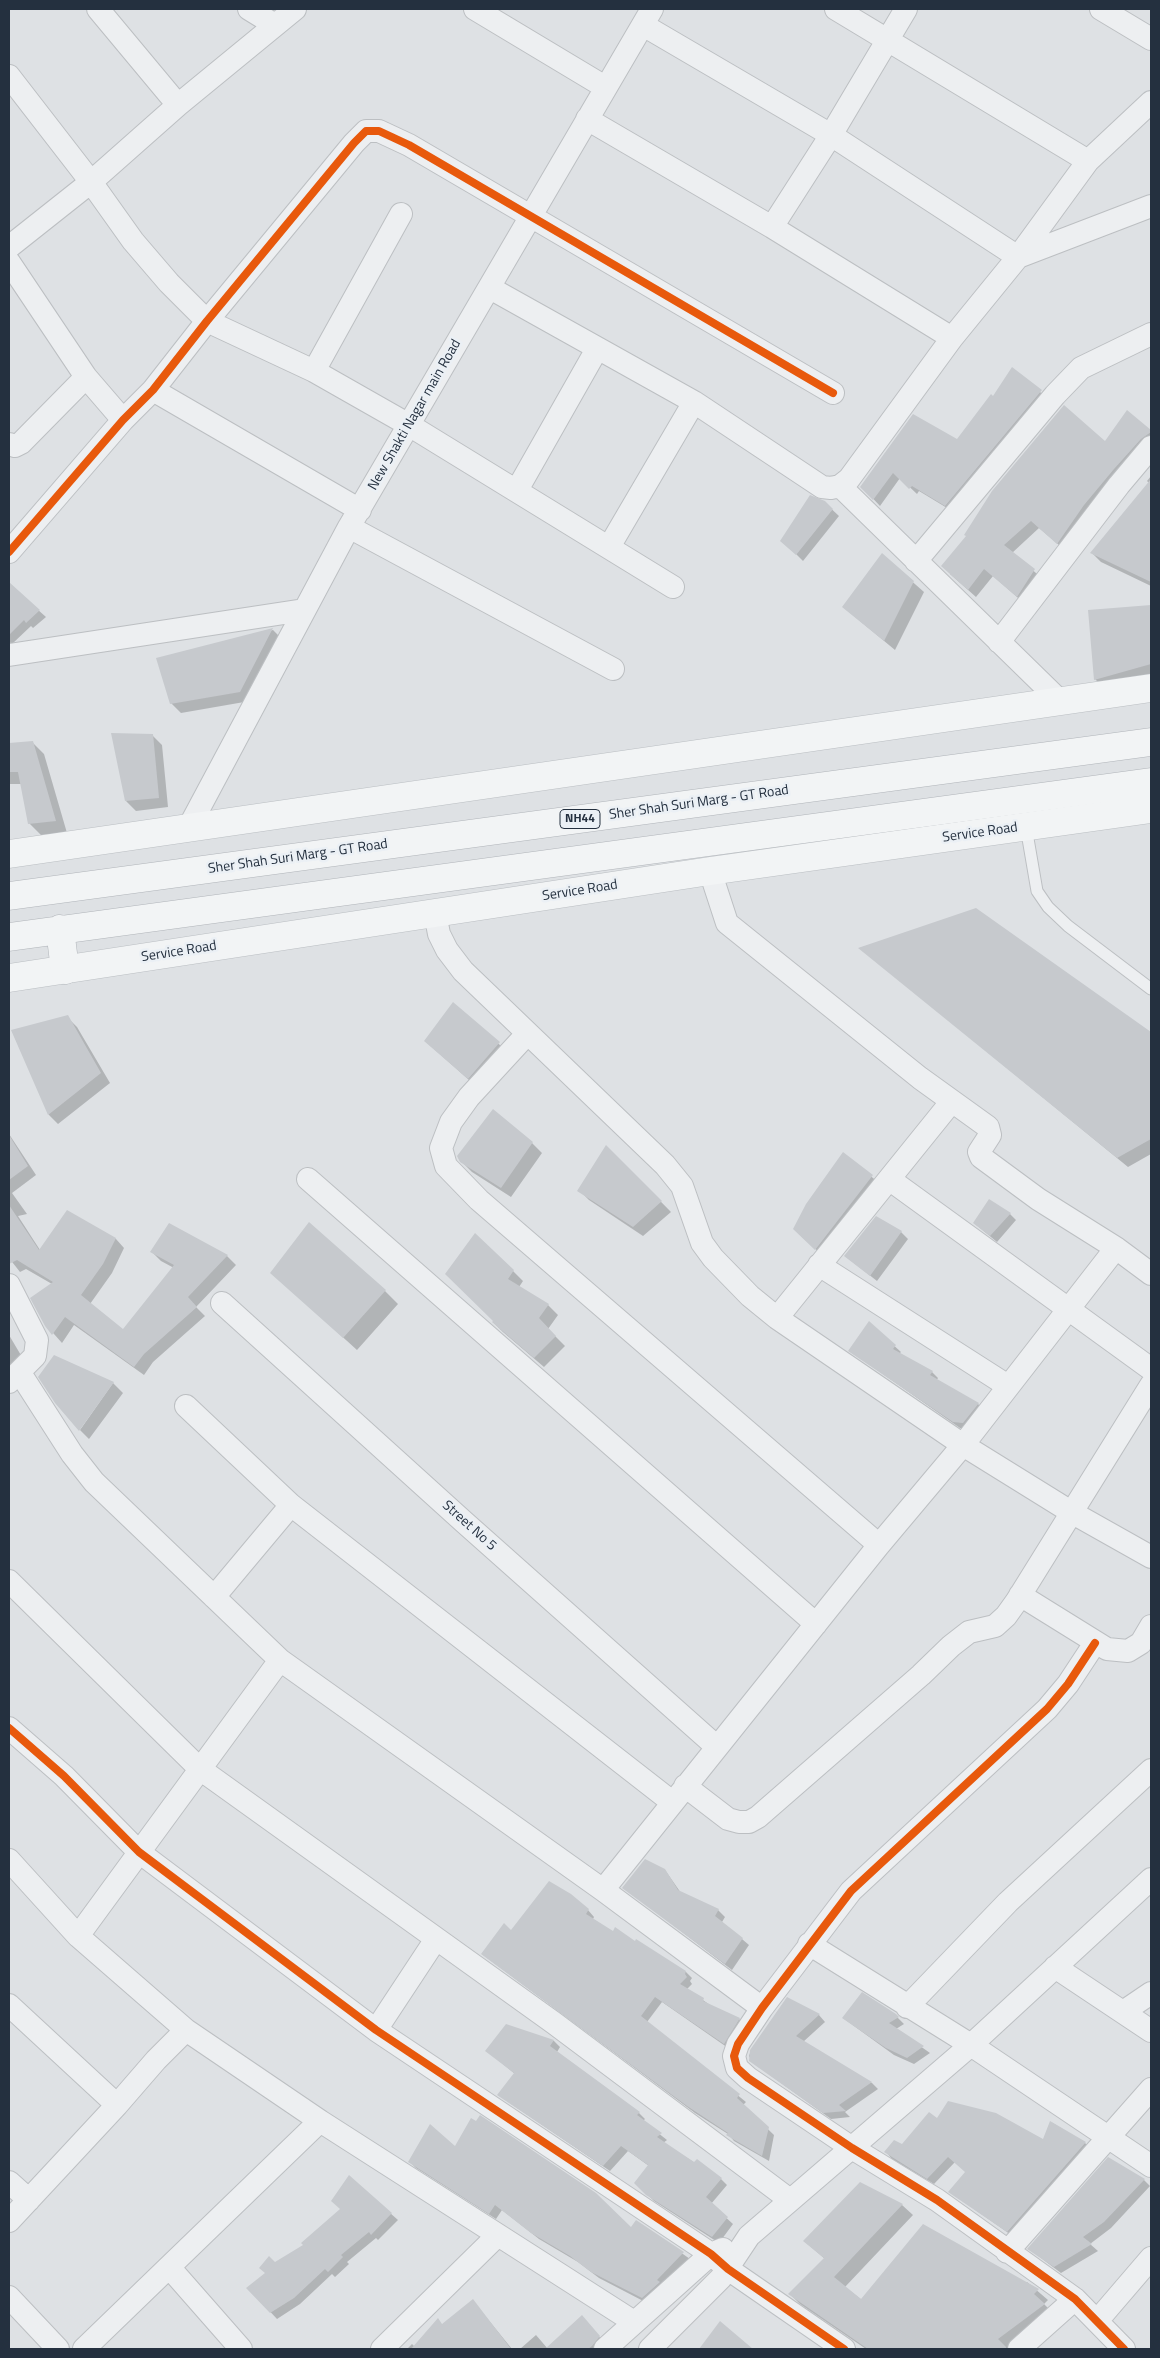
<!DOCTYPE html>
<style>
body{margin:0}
#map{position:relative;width:1160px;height:2358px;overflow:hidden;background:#dee1e4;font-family:"Titillium Web",sans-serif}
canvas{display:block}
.frame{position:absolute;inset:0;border:10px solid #24303f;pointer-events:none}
</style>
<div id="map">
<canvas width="1160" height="2358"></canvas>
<div class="frame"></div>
</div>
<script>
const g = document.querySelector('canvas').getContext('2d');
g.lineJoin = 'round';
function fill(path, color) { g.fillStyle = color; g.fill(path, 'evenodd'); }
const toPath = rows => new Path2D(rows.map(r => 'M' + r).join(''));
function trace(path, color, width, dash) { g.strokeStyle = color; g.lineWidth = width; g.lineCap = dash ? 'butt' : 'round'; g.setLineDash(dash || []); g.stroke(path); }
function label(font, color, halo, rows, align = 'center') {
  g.font = font + ' "Titillium Web",sans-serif'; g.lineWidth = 5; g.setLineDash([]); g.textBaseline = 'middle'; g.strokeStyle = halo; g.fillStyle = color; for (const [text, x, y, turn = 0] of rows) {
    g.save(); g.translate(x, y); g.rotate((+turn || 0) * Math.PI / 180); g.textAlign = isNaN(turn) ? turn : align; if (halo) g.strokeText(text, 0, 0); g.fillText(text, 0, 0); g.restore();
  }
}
fill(toPath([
 [1013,369,1047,398,952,511,919,491,917,494,900,478,880,506,862,487,958,441,993,398],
 [1128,412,1151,431,1151,444,1066,551,1039,528,1012,553,1042,578,1025,604,993,576,976,597,950,574,1106,443],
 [1151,476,1151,586,1101,562,1092,553,1149,483,1147,481],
 [824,502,839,516,803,561,782,540],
 [882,555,924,592,895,650,843,607],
 [9,584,46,617,33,628,31,626,12,644,9,642],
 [1151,606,1151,677,1105,689,1095,679,1090,611],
 [273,630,282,639,250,701,181,713,171,703,157,659],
 [152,735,162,745,168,807,136,811,126,801],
 [32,742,44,754,67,833,41,835,29,823,22,784,9,784,9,744],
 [976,909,1151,1033,1151,1154,1128,1167,860,948],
 [453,1004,509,1053,478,1088,425,1041],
 [67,1017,77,1027,110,1083,58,1124,49,1115,12,1031],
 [9,1134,36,1175,12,1193,27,1214,18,1216,40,1250,67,1212,116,1239,124,1248,112,1273,90,1304,123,1331,174,1268,161,1261,152,1252,169,1224,227,1256,236,1265,196,1307,205,1316,153,1362,144,1375,74,1325,62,1343,46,1325,52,1284,26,1269,20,1272,9,1258],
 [532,1143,542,1153,511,1197,472,1172,461,1161],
 [607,1147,671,1212,643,1236,589,1200,579,1190],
 [844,1154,879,1183,822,1255,801,1236],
 [1010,1214,1016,1220,997,1242,974,1223],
 [876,1218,901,1232,908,1239,877,1281,845,1256],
 [513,1271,523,1281,519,1287,548,1305,558,1315,548,1329,565,1346,544,1367,503,1332,493,1322,495,1321,456,1284],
 [272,1273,385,1291,398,1304,357,1350],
 [869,1323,901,1352,899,1354,932,1372,938,1378,936,1381,978,1404,984,1410,970,1429,960,1428,850,1351],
 [9,1335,22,1357,9,1367],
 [113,1383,123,1393,89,1439,80,1430],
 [665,1870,681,1893,718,1910,725,1917,722,1922,749,1945,732,1970,623,1887],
 [588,1910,594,1917,593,1919,613,1932,686,1972,692,1978,690,1981,692,1984,687,1989,710,2005,739,2019,745,2025,731,2050,662,2002,647,2022,746,2102,743,2105,774,2135,769,2161,734,2141,728,2134,695,2113,482,1954,511,1932],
 [787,1998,819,2015,825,2022,803,2042,872,2083,878,2089,845,2112,850,2117,831,2119,752,2062,749,2056,751,2050],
 [895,2015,904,2024,896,2029,930,2053,914,2064,894,2055,843,2018],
 [506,2026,554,2041,560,2047,557,2052,639,2113,645,2119,643,2121,667,2140,663,2143,721,2179,727,2185,711,2204,733,2224,719,2243,654,2201,636,2183,649,2166,628,2151,610,2171,498,2095,515,2074,487,2051],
 [937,2120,1044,2141,1051,2122,1085,2143,1092,2150,1014,2237,950,2192,966,2172,955,2162,934,2184,892,2159,886,2152,903,2146],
 [455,2148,631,2229,636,2221,690,2259,649,2304,599,2278,578,2262,539,2239,502,2210,496,2219,416,2168,410,2162],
 [1108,2159,1144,2180,1150,2186,1111,2228,1090,2244,1098,2251,1061,2273,1029,2249],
 [349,2177,398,2220,378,2240,376,2238,347,2262,349,2264,335,2277,332,2274,300,2304,277,2319,248,2288,266,2274,275,2263,305,2246,342,2209],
 [860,2184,902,2205,913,2215,845,2287,862,2300,1027,2282,1048,2300,1044,2304,1055,2315,1009,2349,866,2349,800,2304,790,2294,825,2259,804,2241],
 [473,2301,512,2349,407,2349,412,2344,415,2347],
 [588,2323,605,2344,601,2349,520,2349,536,2335,548,2349]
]), '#0003');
fill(toPath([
 [1012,367,1042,390,945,506,912,486,909,489,893,473,873,500,860,487,913,414,957,439,991,394,993,396],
 [1064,405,1105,441,1127,410,1151,430,1151,432,1141,439,1114,469,1084,505,1057,544,1031,521,1004,545,1035,569,1017,597,984,569,968,590,941,566,966,536,964,535,992,491],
 [1151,479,1151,582,1090,553],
 [810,495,825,501,833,509,796,555,780,541],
 [882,553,914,581,884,641,842,607],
 [9,582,40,610,26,623,24,620,9,635],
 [1151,605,1151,664,1094,680,1088,610],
 [273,628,240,692,170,704,156,658],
 [111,733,153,734,159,798,125,801],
 [33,741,56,821,28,824,18,772,9,772,9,743],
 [976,908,1151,1032,1151,1139,1117,1158,858,948],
 [453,1002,500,1042,468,1079,424,1041],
 [68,1015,101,1073,48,1115,11,1030],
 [493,1109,533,1142,501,1188,460,1162,457,1156],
 [9,1135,28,1166,9,1180],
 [606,1145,662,1201,633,1227,577,1191],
 [843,1152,873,1175,815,1250,793,1229,806,1204],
 [989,1199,1011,1213,990,1236,973,1223],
 [9,1205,39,1250,67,1210,116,1238,103,1264,81,1295,123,1329,174,1265,150,1252,169,1223,228,1255,188,1297,197,1307,144,1354,134,1367,65,1317,52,1335,45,1326,30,1298,53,1282,17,1260,9,1264],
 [876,1216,902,1231,870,1276,844,1256],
 [309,1222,386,1290,343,1338,270,1273],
 [475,1233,514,1270,508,1279,549,1304,539,1318,556,1336,534,1358,492,1322,493,1321,445,1274],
 [869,1321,896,1345,893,1349,933,1371,930,1375,979,1403,963,1423,953,1422,848,1351],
 [54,1355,114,1382,79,1431,55,1403,38,1377],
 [645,1859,665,1869,678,1890,719,1909,715,1916,743,1938,725,1964,622,1888],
 [549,1881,571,1894,589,1909,586,1914,613,1931,615,1927,635,1941,636,1939,686,1971,685,1974,687,1977,680,1984,704,1998,703,2001,740,2018,724,2044,655,1997,641,2016,740,2094,737,2098,769,2127,762,2156,726,2135,728,2133,687,2106,481,1954,504,1923,511,1930],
 [862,1992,896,2014,899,2017,889,2023,924,2046,907,2058,886,2048,842,2018],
 [787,1997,820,2014,796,2036,872,2082,839,2105,846,2111,823,2113,749,2061,750,2050],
 [506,2024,554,2040,550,2046,640,2112,637,2115,662,2133,657,2137,694,2162,697,2159,722,2178,706,2197,728,2217,712,2237,646,2195,634,2183,648,2165,621,2146,603,2166,497,2095,514,2073,485,2051],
 [948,2101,996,2113,1043,2139,1050,2121,1086,2142,1007,2232,948,2192,965,2172,948,2157,927,2179,884,2152,894,2140,902,2144,929,2112,937,2118],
 [480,2115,596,2193,631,2227,636,2220,684,2252,657,2280,660,2282,642,2298,591,2272,570,2256,531,2233,495,2205,489,2214,408,2162,430,2124,455,2146,471,2118,476,2121],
 [1108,2157,1145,2179,1104,2222,1083,2237,1092,2244,1054,2267,1027,2249],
 [349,2175,392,2213,371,2235,369,2232,341,2255,343,2257,328,2272,325,2269,294,2298,270,2313,246,2288,265,2273,259,2268,269,2256,275,2262,303,2245,301,2243,340,2209,331,2201],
 [860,2182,903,2204,834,2277,861,2299,923,2224,1039,2289,1034,2294,1045,2304,998,2339,1006,2347,1006,2349,868,2349,788,2294,824,2258,803,2241],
 [473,2299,511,2349,411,2349,438,2318,442,2324],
 [582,2315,600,2336,592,2346,588,2349,545,2349],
 [720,2321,753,2349,699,2349]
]), '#c6c9cd');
const service = toPath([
 [1026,827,1037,891,1048,907,1068,926,1151,989]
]);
const minor = toPath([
 [98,9,178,105],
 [249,9,275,25],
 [475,9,605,87],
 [836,9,1088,161],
 [1101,9,1151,39],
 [643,25,831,135,1018,257,1151,206],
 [9,76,91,182,133,241,169,283,207,321,314,371,409,425,673,587],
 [587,119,772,227,952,338],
 [772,227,831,135,906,9],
 [9,247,91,182,178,105,295,9],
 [9,262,86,377,123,420],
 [490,288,694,402,822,487,831,488,840,486,849,479,952,338,1018,257,1088,161,1151,102],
 [314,371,401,214],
 [153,390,360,510],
 [9,444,15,446,21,443,86,377],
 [840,486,1059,700],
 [517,490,597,349],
 [349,527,613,669],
 [609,547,694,402],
 [9,552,123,420,153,390,207,321,354,143,366,131,379,131,409,145,833,393],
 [916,561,1055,395,1081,368,1151,334],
 [999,642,1119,485,1151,447],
 [9,655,304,610],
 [189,827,349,527,652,9],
 [710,871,727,923,920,1078,988,1127,990,1135,979,1152,981,1157,1038,1199,1116,1248,1151,1274],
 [435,913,439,934,447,950,463,971,665,1165,682,1186,702,1243,713,1258,750,1296,777,1318,963,1445,1071,1512,1151,1557],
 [527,1034,469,1097,451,1122,441,1148,446,1166,479,1200,879,1545],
 [308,1179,816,1624],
 [889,1179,1151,1369],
 [819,1265,1008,1386],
 [9,1285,37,1340,35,1356,9,1382],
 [222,1303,464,1522,717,1747],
 [777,1318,952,1101],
 [20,1373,72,1454,94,1482,280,1660,603,1890,762,2008],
 [186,1406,291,1505,672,1802],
 [9,1581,200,1769,554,2023,790,2200],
 [1020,1595,1107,1649,1128,1651,1141,1643,1151,1626],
 [214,1597,291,1505],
 [1095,1643,1068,1684,1047,1709,851,1891,762,2008,738,2044,734,2056,737,2068,748,2078,852,2148,937,2200,1075,2299,1124,2349],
 [9,1728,64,1776,139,1852,376,2030,711,2254,728,2269,844,2349],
 [685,1786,728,1819,739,1822,749,1822,758,1817,921,1675,951,1646,969,1632,995,1626,1006,1616,1016,1602,1151,1385],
 [9,1860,78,1936,186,2030,320,2121,634,2322],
 [603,1890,879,1545,963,1445,1116,1248],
 [78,1936,280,1660],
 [809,1944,971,2045,1151,2166],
 [1055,1967,1151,2031],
 [9,2005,117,2105],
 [907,2007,1008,1902,1151,1770],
 [1123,2012,1151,1993],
 [376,2030,436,1939],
 [9,2182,29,2200],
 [9,2221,117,2105,156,2060,186,2030],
 [1007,2252,1151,2089],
 [169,2267,241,2349],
 [9,2297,58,2349],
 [1097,2321,1151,2258],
 [84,2349,320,2121],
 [382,2349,498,2235],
 [605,2349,711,2254,723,2249],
 [650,2349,721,2278,749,2236,971,2045,1151,1879],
 [1019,2349,1075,2299]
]);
const primary = toPath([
 [9,854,1151,688],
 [9,978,710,871,1151,809]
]);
const trunk = toPath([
 [9,896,1151,742],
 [60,929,65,970],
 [9,937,1151,782]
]);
trace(service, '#bcbfc2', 13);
trace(minor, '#bcbfc2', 24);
trace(primary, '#babec2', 29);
trace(trunk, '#b0b4b9', 29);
trace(service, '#edeff1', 11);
trace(minor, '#edeff1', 22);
trace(primary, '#f2f4f5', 28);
trace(trunk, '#f2f4f5', 28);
trace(toPath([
 [9,552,123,420,153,390,207,321,354,143,366,131,379,131,409,145,833,393],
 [1095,1643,1068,1684,1047,1709,851,1891,762,2008,738,2044,734,2056,737,2068,748,2078,852,2148,937,2200,1075,2299,1124,2349],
 [9,1728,64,1776,139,1852,376,2030,711,2254,728,2269,844,2349]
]), '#e8590c', 8);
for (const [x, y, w] of [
 [580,819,40]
]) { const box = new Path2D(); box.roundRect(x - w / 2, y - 9.5, w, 19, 4); g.fillStyle = '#ebf0f5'; g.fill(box); trace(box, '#24303f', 1); }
label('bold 12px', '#24303f', null, [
 ["NH44",580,819]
]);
label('14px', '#24303f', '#ebf0f5', [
 ["New Shakti Nagar main Road",415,415,-60],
 ["Sher Shah Suri Marg - GT Road",699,803,-8],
 ["Service Road",980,833,-8],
 ["Sher Shah Suri Marg - GT Road",298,857,-8],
 ["Service Road",580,891,-9],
 ["Service Road",179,952,-9],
 ["Street No 5",469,1526,42]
]);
</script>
